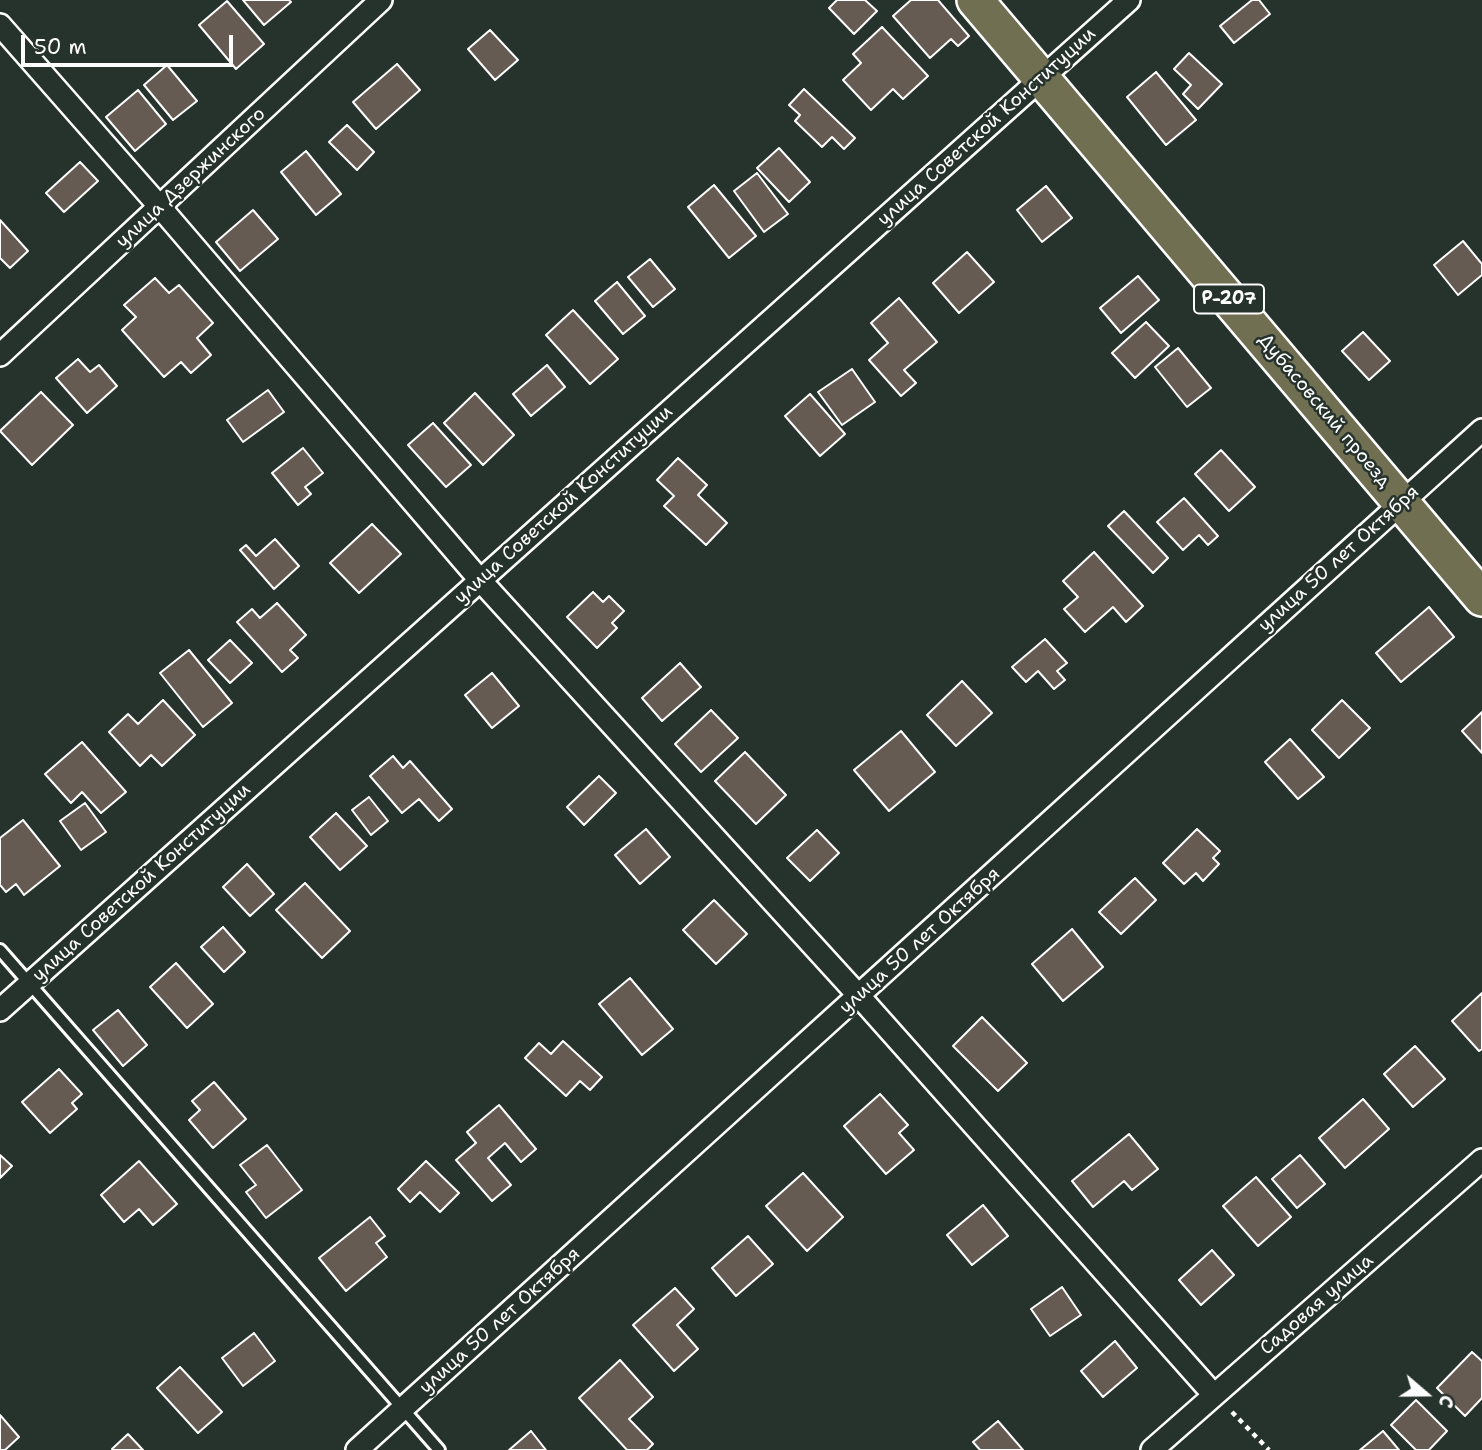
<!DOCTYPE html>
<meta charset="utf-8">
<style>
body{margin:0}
#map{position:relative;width:1482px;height:1450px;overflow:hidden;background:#26332d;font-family:"Shantell Sans",sans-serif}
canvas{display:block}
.north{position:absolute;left:1391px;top:1359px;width:70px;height:70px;-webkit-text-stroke:5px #26332d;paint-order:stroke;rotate:110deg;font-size:19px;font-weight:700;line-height:28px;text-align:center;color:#fff}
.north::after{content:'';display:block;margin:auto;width:24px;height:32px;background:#fff;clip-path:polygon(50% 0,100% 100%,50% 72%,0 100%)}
.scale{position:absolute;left:21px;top:35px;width:212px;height:32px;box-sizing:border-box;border:4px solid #fff;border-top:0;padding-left:9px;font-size:21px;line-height:24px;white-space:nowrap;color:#fff;-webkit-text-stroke:5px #26332d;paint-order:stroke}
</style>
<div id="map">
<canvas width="1482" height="1450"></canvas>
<div class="north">С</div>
<div class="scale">50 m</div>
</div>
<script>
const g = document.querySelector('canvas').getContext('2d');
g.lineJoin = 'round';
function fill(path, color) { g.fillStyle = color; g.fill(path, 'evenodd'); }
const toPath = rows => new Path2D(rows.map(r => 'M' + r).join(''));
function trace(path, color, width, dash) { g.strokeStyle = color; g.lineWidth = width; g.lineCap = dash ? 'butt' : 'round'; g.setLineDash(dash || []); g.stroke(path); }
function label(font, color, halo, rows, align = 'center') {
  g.font = font + ' "Shantell Sans",sans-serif'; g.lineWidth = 5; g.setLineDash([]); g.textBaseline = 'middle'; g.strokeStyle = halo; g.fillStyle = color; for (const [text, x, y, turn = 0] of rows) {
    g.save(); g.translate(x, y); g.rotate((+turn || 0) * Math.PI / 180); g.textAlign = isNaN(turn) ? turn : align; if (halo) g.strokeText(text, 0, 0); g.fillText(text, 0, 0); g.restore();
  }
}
const building = toPath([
 [243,0,289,0,291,2,264,25,243,0],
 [837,0,865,0,877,11,854,34,829,8,837,0],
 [911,0,938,0,969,36,958,46,951,39,930,58,893,16,911,0],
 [1252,0,1259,0,1270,14,1234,43,1220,26,1252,0],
 [227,1,264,44,236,69,199,25,227,1],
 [882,27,928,76,903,99,893,89,871,110,843,80,861,63,853,54,882,27],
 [490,30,518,60,495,80,468,49,490,30],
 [1189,53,1222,84,1198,109,1183,94,1191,85,1174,69,1189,53],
 [397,64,420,90,376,129,353,102,397,64],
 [167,65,197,101,173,120,144,85,167,65],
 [1156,72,1196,120,1166,145,1127,97,1156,72],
 [804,89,855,138,844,149,832,137,822,147,795,121,800,115,789,105,804,89],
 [138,90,166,124,135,151,106,117,138,90],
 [347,125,374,152,357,170,329,142,347,125],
 [779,148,810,182,789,202,757,168,779,148],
 [306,151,341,194,316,215,281,172,306,151],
 [80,162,98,181,64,212,46,193,80,162],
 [757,173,788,214,764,232,734,191,757,173],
 [714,185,756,236,729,258,688,207,714,185],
 [1046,186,1072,218,1042,242,1017,210,1046,186],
 [253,210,278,239,240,271,216,242,253,210],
 [0,220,28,251,10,268,0,258,0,220],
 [1463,241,1482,264,1482,275,1458,295,1434,265,1463,241],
 [967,252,994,282,959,313,933,283,967,252],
 [650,259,675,289,653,307,628,277,650,259],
 [1138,276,1159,300,1121,333,1100,308,1138,276],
 [155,278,169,293,179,285,213,323,197,338,211,355,191,373,181,362,164,377,122,330,136,317,124,305,155,278],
 [617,282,645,316,623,334,595,301,617,282],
 [899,298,937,342,904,370,916,383,901,396,869,360,888,343,871,323,899,298],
 [573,310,618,359,590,384,546,335,573,310],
 [1146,322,1169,346,1135,378,1112,353,1146,322],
 [1363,332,1390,361,1369,380,1342,351,1363,332],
 [1178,348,1211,388,1187,407,1155,367,1178,348],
 [78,359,90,372,99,365,117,386,87,413,56,378,78,359],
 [547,365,565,387,531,416,513,394,547,365],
 [852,369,875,402,842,425,818,392,852,369],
 [268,390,284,412,243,442,227,420,268,390],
 [41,392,73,425,32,465,0,431,41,392],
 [475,393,514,435,483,465,444,423,475,393],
 [810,394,845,434,820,456,785,416,810,394],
 [433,423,471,465,446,487,408,445,433,423],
 [303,448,323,473,305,487,311,494,298,505,272,473,303,448],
 [1221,450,1255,487,1229,511,1195,474,1221,450],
 [678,458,707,485,698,495,727,523,706,545,664,506,674,496,657,480,678,458],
 [1184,498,1218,536,1208,545,1199,535,1183,550,1157,522,1184,498],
 [1124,511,1168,558,1153,573,1108,526,1124,511],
 [372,524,401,554,359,593,330,563,372,524],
 [275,539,299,566,274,589,240,550,246,545,256,556,275,539],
 [1094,552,1143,606,1126,622,1113,607,1085,632,1064,609,1078,597,1063,581,1094,552],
 [593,592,603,602,609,596,624,611,612,623,617,628,597,648,567,617,593,592],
 [277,603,306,635,290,650,298,658,282,672,237,622,252,609,260,618,277,603],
 [1429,607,1454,637,1401,682,1376,653,1429,607],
 [1045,639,1067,663,1057,671,1065,680,1054,689,1038,671,1026,682,1012,667,1045,639],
 [230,640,252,663,230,683,208,660,230,640],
 [189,650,232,703,203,727,160,673,189,650],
 [680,663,701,687,662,721,642,698,680,663],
 [492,673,519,706,492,728,465,695,492,673],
 [962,681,992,713,956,746,927,715,962,681],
 [163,700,195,735,162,766,151,755,140,766,109,732,128,714,138,724,163,700],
 [1342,700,1370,728,1339,758,1312,730,1342,700],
 [711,710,738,738,701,772,675,744,711,710],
 [1482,712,1482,753,1462,731,1482,712],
 [901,731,935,772,889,811,854,770,901,731],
 [1290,739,1324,777,1298,799,1265,762,1290,739],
 [82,742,126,792,101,813,82,792,71,803,45,774,82,742],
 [745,752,786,795,756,824,715,781,745,752],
 [393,756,403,768,410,761,452,809,439,821,419,799,402,813,370,776,393,756],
 [599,776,616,793,584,825,567,807,599,776],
 [369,797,388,821,371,835,352,810,369,797],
 [85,803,106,832,81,850,60,821,85,803],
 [336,813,367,846,340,870,310,837,336,813],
 [23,820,60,866,24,895,16,884,6,892,0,885,0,838,23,820],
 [646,829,670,857,640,884,615,855,646,829],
 [1197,829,1220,851,1213,858,1219,864,1203,881,1196,873,1184,884,1163,863,1197,829],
 [817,830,839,853,810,881,787,858,817,830],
 [247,864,274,894,250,916,223,887,247,864],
 [1135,878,1156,900,1121,934,1099,912,1135,878],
 [305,883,350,931,322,958,276,910,305,883],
 [714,900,747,934,716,964,683,930,714,900],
 [223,927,245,952,224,972,201,947,223,927],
 [1072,929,1103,967,1063,1001,1032,964,1072,929],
 [176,963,213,1004,187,1028,150,987,176,963],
 [630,978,673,1029,642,1055,599,1004,630,978],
 [1482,993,1482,1049,1479,1051,1452,1021,1482,993],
 [118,1010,147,1045,123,1066,93,1030,118,1010],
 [982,1017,1027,1063,998,1091,953,1046,982,1017],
 [563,1041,602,1077,590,1090,580,1081,566,1096,525,1058,539,1043,551,1054,563,1041],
 [1415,1046,1445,1079,1413,1107,1384,1074,1415,1046],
 [59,1069,82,1094,72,1103,77,1109,50,1133,22,1102,59,1069],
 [214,1082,246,1119,213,1148,189,1120,200,1110,192,1101,214,1082],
 [880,1094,908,1125,899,1133,914,1150,886,1174,844,1126,880,1094],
 [1363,1099,1389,1129,1345,1168,1319,1138,1363,1099],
 [499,1105,536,1149,521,1162,505,1143,488,1158,511,1185,492,1201,456,1160,476,1143,467,1132,499,1105],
 [1129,1134,1158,1169,1132,1190,1124,1181,1093,1207,1072,1181,1129,1134],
 [267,1145,302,1190,266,1218,246,1192,256,1185,240,1165,267,1145],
 [0,1155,12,1166,0,1178,0,1155],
 [1300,1155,1325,1184,1297,1208,1272,1179,1300,1155],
 [139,1161,177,1204,153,1225,139,1209,124,1222,101,1195,139,1161],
 [426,1161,459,1193,440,1212,420,1192,410,1202,398,1189,426,1161],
 [803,1173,843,1217,807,1251,766,1206,803,1173],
 [1256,1177,1291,1217,1258,1246,1223,1206,1256,1177],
 [983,1205,1008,1236,972,1265,947,1235,983,1205],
 [370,1217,385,1236,376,1243,387,1257,346,1291,319,1258,370,1217],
 [748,1236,773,1264,736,1296,712,1268,748,1236],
 [1212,1250,1234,1275,1201,1305,1179,1280,1212,1250],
 [1062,1287,1081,1315,1050,1336,1031,1309,1062,1287],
 [675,1288,694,1309,677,1325,698,1349,674,1371,633,1325,675,1288],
 [254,1333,275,1361,243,1386,222,1358,254,1333],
 [1115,1341,1137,1368,1103,1397,1081,1371,1115,1341],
 [1472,1352,1482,1361,1482,1398,1465,1416,1437,1388,1472,1352],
 [620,1360,653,1397,629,1419,653,1444,647,1450,627,1450,579,1398,620,1360],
 [180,1367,222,1412,198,1433,157,1388,180,1367],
 [1416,1400,1447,1431,1429,1450,1416,1450,1391,1425,1416,1400],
 [0,1415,19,1437,5,1450,0,1450,0,1415],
 [998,1421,1023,1450,980,1450,973,1442,998,1421],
 [531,1431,546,1450,509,1450,531,1431],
 [1383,1431,1399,1450,1360,1450,1383,1431],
 [128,1434,143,1450,113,1450,112,1449,128,1434]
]);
fill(building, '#665b52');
trace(building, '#fff', 2);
const service = toPath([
 [0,950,439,1450]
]);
const minor = toPath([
 [0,25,160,207,480,580,859,996,1214,1395],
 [0,355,381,0],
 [0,1010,1129,0],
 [357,1450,1482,430],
 [1152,1450,1482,1160]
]);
const primary = toPath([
 [975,0,1482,598]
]);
trace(service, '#fff', 16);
trace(minor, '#fff', 26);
trace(primary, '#fff', 40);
trace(toPath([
 [1232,1412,1269,1450]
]), '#fff', 4.5, [5, 5]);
trace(service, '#26332d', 10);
trace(minor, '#26332d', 21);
trace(primary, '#706f52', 35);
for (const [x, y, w] of [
 [1229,299,70]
]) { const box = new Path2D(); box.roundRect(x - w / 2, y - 14.5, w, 29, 5); g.fillStyle = '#26332d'; g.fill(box); trace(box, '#fff', 2); }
label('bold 18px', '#fff', null, [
 ["Р-207",1229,299]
]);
label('19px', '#fff', '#26332d', [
 ["улица Советской Конституции",987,127,-42],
 ["улица Дзержинского",191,178,-43],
 ["Дубасовский проезд",1324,411,50],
 ["улица Советской Конституции",564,505,-42],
 ["улица 50 лет Октября",1339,559,-42],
 ["улица Советской Конституции",142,883,-42],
 ["улица 50 лет Октября",920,941,-42],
 ["Садовая улица",1317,1305,-41],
 ["улица 50 лет Октября",500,1321,-42]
]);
</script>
